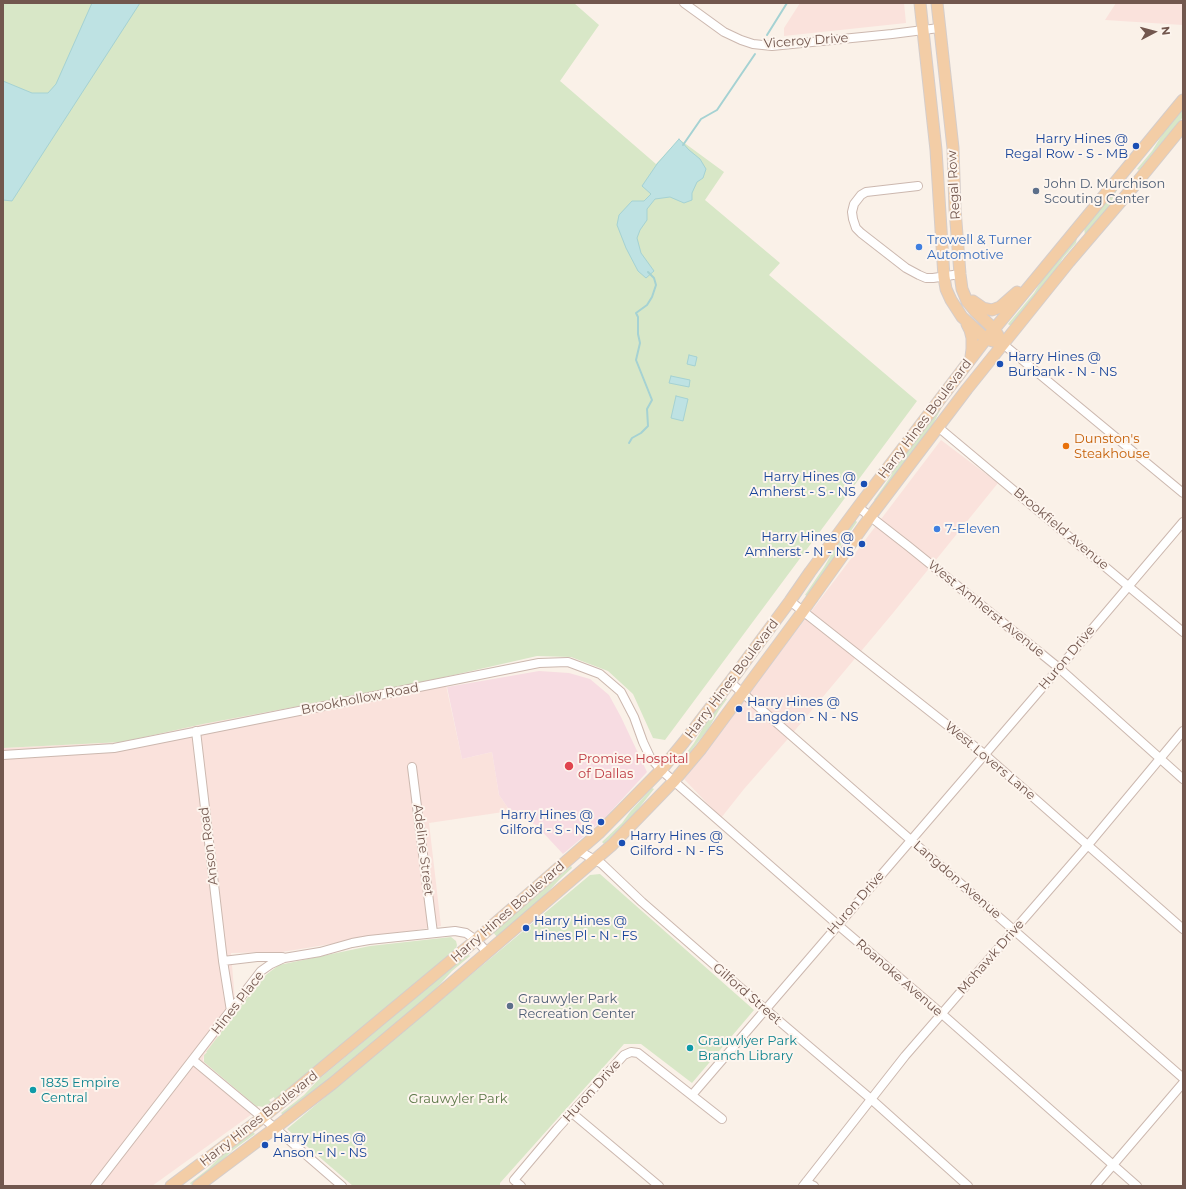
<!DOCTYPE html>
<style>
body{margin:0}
#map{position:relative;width:1186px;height:1189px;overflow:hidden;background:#faf1e8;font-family:Montserrat,sans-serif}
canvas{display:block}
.frame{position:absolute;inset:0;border:4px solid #72574e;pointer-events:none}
.north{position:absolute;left:1134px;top:12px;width:40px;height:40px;-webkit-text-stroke:3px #fdf5ee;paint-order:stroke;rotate:84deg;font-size:11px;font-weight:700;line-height:16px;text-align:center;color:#72574e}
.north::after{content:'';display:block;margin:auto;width:14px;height:18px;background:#72574e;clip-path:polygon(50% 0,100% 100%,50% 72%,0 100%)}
</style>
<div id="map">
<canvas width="1186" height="1189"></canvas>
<div class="frame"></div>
<div class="north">N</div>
</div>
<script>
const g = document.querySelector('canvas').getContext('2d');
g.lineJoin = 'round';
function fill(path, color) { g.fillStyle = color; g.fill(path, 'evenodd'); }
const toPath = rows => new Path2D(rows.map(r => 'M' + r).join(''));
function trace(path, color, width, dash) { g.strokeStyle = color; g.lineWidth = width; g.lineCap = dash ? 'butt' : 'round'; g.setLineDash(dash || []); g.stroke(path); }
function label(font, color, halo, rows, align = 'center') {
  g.font = font + ' Montserrat,sans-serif'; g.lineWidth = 4; g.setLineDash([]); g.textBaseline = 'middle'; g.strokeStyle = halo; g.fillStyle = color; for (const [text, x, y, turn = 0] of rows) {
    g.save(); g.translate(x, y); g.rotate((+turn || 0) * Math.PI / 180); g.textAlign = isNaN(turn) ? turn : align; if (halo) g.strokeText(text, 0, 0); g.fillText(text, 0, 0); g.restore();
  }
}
fill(toPath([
 [800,3,904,3,906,23,784,36,784,28],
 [1116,3,1183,3,1183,25,1105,20],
 [941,440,998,483,893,613,786,741,744,789,721,818,684,779],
 [444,676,462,759,492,752,499,795,510,811,429,823,441,926,282,952,231,953,236,1013,204,1055,203,1060,204,1062,259,1109,152,1186,3,1186,3,748,122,742,203,724,401,687]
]), '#fae2dc');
fill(toPath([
 [539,671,569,673,590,679,609,695,621,717,647,772,603,820,563,854,536,825,510,811,499,795,492,752,462,759,447,687]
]), '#f7dce2');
fill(toPath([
 [3,3,574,3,599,25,560,81,656,164,679,139,724,172,705,200,780,263,769,275,917,401,665,740,653,738,633,694,608,671,571,657,537,656,401,687,203,724,122,742,3,748],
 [1183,108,1183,117,1139,170,1137,169,1152,151,1165,130],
 [1116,189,1117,190,1109,206,1085,236,1084,227],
 [1076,237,1077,238,1076,243,1063,258,1055,271,1011,326,1008,324,1034,293,1045,275],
 [944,403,931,428,877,502,874,500,891,476,896,464],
 [855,520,857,522,841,545,831,564,807,596,805,595,824,567,831,555],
 [725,698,727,699,719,710,709,728,680,765,678,764,694,743,706,723],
 [652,788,654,789,632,817,604,844,602,842,622,823,630,812],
 [571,866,572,868,560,879,541,899,497,937,493,932],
 [600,874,754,1010,692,1083,641,1044,624,1044,500,1183,500,1186,353,1186,287,1129,590,875],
 [451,937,456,941,457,945,456,949,400,999,275,1100,274,1097,269,1100,271,1102,266,1106,263,1107,258,1106,257,1107,204,1062,204,1055,207,1052,206,1052,261,980,267,974,279,965,370,946],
 [468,954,470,956,452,971,433,992,406,1015,284,1116,281,1113,304,1095,319,1079],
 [253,1132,255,1134,233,1150,218,1165,191,1185,190,1183,208,1169,220,1157]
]), '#d8e7c7');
const water = toPath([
 [92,3,140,3,12,201,3,200,3,81,32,93,48,93,56,84,92,3],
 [679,139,689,150,700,159,706,169,703,178,697,182,692,193,692,200,684,203,670,197,655,199,647,209,647,220,640,230,637,238,641,253,654,271,646,278,638,271,626,248,617,225,619,215,632,201,644,201,651,194,642,186,657,164,679,139],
 [689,355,697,357,695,366,687,364,689,355],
 [671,376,690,380,689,387,669,383,671,376],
 [676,396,688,399,683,421,671,418,676,396]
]);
fill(water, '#bee2e3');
trace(water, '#a5d2d3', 1);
trace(toPath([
 [767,35,787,3],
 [683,145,701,119,717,110,755,54],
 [629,443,632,438,641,433,648,426,647,409,652,400,636,360,640,343,638,334,638,317,636,313,647,305,652,297,656,285,654,278,648,272]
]), '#a5d2d3', 2);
const minor = toPath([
 [684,3,724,32,741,40,753,44,772,46,892,34,939,28],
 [918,186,866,192,861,195,854,204,852,212,853,219,856,228,861,233,906,268,919,275,926,278,933,278,960,274],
 [1003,344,1183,493],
 [938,427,1183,632],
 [858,507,908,546,1059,668,1183,779],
 [790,601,984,754,1183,929],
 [730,682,1183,1078],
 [196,731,223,961,231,1011],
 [3,755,114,748,539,663,568,662,600,674,621,692,634,717,643,742,650,757,661,770,838,925,942,1014,1137,1186],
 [412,767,433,933],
 [579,851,602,864,642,902,765,1009,871,1099,968,1186],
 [223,961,257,957,282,957],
 [193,1060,275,1128,342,1186],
 [692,1095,1054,674,1183,522],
 [572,1113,659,1186],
 [806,1182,814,1186],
 [95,1186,261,971,271,964,284,958,320,952,352,943,369,940,455,931,466,933,476,940,487,952],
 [521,1186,514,1180,557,1129,624,1055,631,1052,638,1053,722,1119],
 [803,1186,905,1056,1088,845,1183,731],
 [1095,1186,1183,1083]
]);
const major = toPath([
 [920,3,936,150,944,277,946,289,951,300,962,317,986,339,993,341],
 [937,3,953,148,955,209,960,274,962,289,967,301,975,311,994,329,998,335],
 [973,301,983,308,992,310,1000,307,1017,292],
 [967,324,970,330,972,338,972,349,971,357],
 [171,1186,262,1118,476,940,600,832,661,770,684,742,730,682,790,601,810,572,858,507,986,339,1183,100],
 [198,1186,275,1128,333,1083,425,1006,612,845,674,781,701,749,803,611,870,517,967,389,1069,262,1134,186,1183,126]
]);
trace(minor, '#ccb8af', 10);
trace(major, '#d5cdca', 13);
trace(minor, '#fff', 8);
trace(major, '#f3cda6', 11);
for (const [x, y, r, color] of [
 [1136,146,4,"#1a4fb4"],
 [1036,191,4,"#5c6f8a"],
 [919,247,4,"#3f7fe0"],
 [1000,364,4,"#1a4fb4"],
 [1066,446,4,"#e8710a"],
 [864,484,4,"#1a4fb4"],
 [937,529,4,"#3f7fe0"],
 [862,544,4,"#1a4fb4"],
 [739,709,4,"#1a4fb4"],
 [569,766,5,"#e0444e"],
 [601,822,4,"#1a4fb4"],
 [622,843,4,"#1a4fb4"],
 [526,928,4,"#1a4fb4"],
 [510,1006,4,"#5c6f8a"],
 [690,1048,4,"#0f9aa8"],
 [33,1090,4,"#0f9aa8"],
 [265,1145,4,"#1a4fb4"]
]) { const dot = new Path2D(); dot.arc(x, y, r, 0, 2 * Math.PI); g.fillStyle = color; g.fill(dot); trace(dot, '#fdf5ee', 1.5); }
label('13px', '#72574e', '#fdf5ee', [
 ["Viceroy Drive",806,41,-4],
 ["Regal Row",954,185,-93],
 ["Harry Hines Boulevard",925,419,-53],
 ["Brookfield Avenue",1061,529,40],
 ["West Amherst Avenue",986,609,39],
 ["Huron Drive",1067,658,-50],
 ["Harry Hines Boulevard",732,679,-53],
 ["Brookhollow Road",360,699,-11],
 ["West Lovers Lane",990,761,40],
 ["Anson Road",209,846,-97],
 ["Adeline Street",423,850,83],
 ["Langdon Avenue",957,880,41],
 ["Huron Drive",856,903,-49],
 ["Harry Hines Boulevard",508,912,-41],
 ["Mohawk Drive",991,957,-49],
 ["Roanoke Avenue",899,978,41],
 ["Gilford Street",747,994,41],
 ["Hines Place",238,1003,-52],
 ["Huron Drive",592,1091,-48],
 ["Harry Hines Boulevard",259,1119,-38]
]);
label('13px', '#164399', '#fdf5ee', [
 ["Harry Hines @",1128,139,"right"],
 ["Regal Row - S - MB",1128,154,"right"],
 ["Harry Hines @",1008,357],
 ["Burbank - N - NS",1008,372],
 ["Harry Hines @",856,477,"right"],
 ["Amherst - S - NS",856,492,"right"],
 ["Harry Hines @",854,537,"right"],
 ["Amherst - N - NS",854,552,"right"],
 ["Harry Hines @",747,702],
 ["Langdon - N - NS",747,717],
 ["Harry Hines @",593,815,"right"],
 ["Gilford - S - NS",593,830,"right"],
 ["Harry Hines @",630,836],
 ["Gilford - N - FS",630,851],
 ["Harry Hines @",534,921],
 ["Hines Pl - N - FS",534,936],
 ["Harry Hines @",273,1138],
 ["Anson - N - NS",273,1153]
], 'left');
label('13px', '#4e5e75', '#fdf5ee', [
 ["John D. Murchison",1044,184],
 ["Scouting Center",1044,199],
 ["Grauwyler Park",518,999],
 ["Recreation Center",518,1014]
], 'left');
label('13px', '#366cbe', '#fdf5ee', [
 ["Trowell & Turner",927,240],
 ["Automotive",927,255],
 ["7-Eleven",945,529]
], 'left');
label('13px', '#c56008', '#fdf5ee', [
 ["Dunston's",1074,439],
 ["Steakhouse",1074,454]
], 'left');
label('13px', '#be3a42', '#fdf5ee', [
 ["Promise Hospital",578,759],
 ["of Dallas",578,774]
], 'left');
label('13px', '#0d838f', '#fdf5ee', [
 ["Grauwlyer Park",698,1041],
 ["Branch Library",698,1056],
 ["1835 Empire",41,1083],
 ["Central",41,1098]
], 'left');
label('13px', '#5b7747', '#fdf5ee', [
 ["Grauwyler Park",458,1099]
]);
</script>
